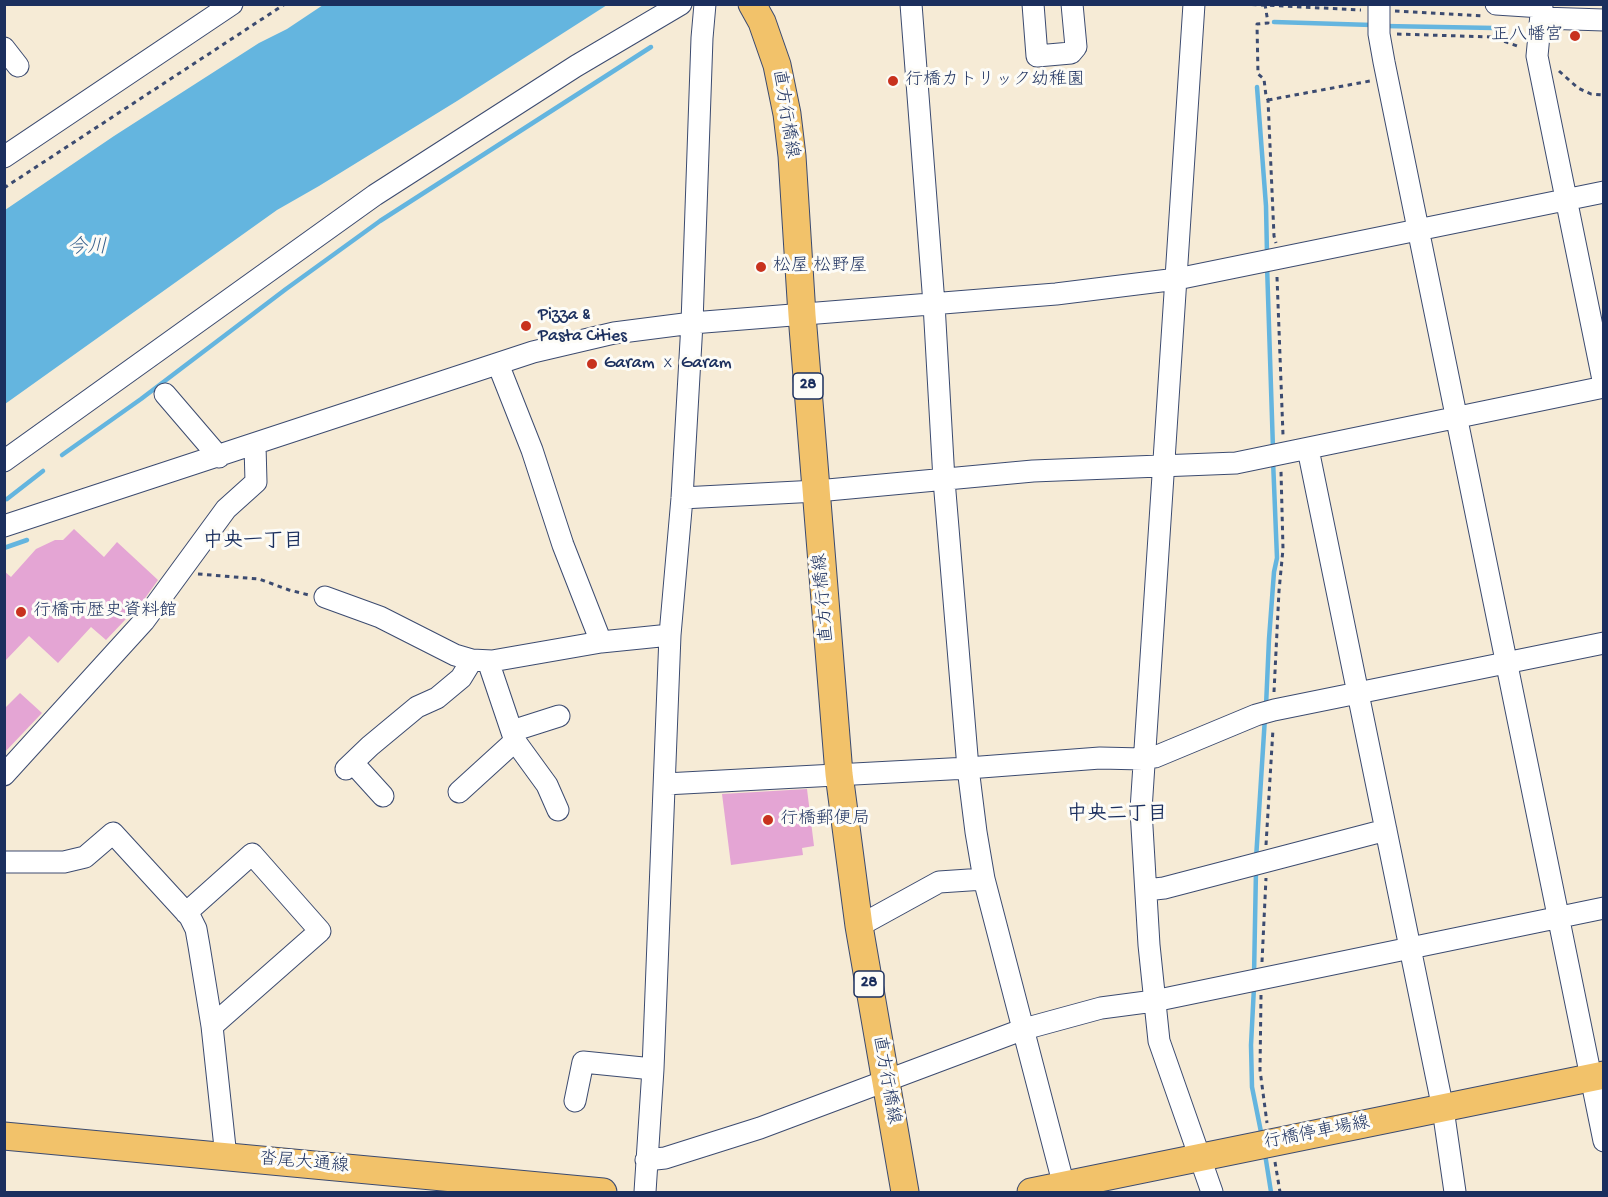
<!DOCTYPE html>
<meta charset="utf-8">
<style>
body{margin:0}
#map{position:relative;width:1608px;height:1197px;overflow:hidden;background:#f6ebd6;font-family:"Gochi Hand",sans-serif}
canvas{display:block}
.frame{position:absolute;inset:0;border:6px solid #1b2f5e;pointer-events:none}
</style>
<div id="map">
<canvas width="1608" height="1197"></canvas>
<div class="frame"></div>
</div>
<script>
const g = document.querySelector('canvas').getContext('2d');
g.lineJoin = 'round';
function fill(path, color) { g.fillStyle = color; g.fill(path, 'evenodd'); }
const toPath = rows => new Path2D(rows.map(r => 'M' + r).join(''));
function trace(path, color, width, dash) { g.strokeStyle = color; g.lineWidth = width; g.lineCap = dash ? 'butt' : 'round'; g.setLineDash(dash || []); g.stroke(path); }
function label(font, color, halo, rows, align = 'center') {
  g.font = font + ' "Gochi Hand","Klee One",sans-serif'; g.lineWidth = 6; g.setLineDash([]); g.textBaseline = 'middle'; g.strokeStyle = halo; g.fillStyle = color; for (const [text, x, y, turn = 0] of rows) {
    g.save(); g.translate(x, y); g.rotate((+turn || 0) * Math.PI / 180); g.textAlign = isNaN(turn) ? turn : align; if (halo) g.strokeText(text, 0, 0); g.fillText(text, 0, 0); g.restore();
  }
}
fill(toPath([
 [323,5,607,5,457,101,319,186,277,210,5,404,5,210,114,136,259,43,287,29]
]), '#64b5df');
trace(toPath([
 [1274,22,1372,25],
 [1384,26,1495,28],
 [1257,87,1266,206,1267,254],
 [1267,265,1273,449],
 [62,455,141,399,286,289,380,221,651,47],
 [7,499,43,471],
 [4,548,27,540],
 [1266,706,1269,639,1274,572,1277,558,1273,460],
 [1256,859,1265,717],
 [1254,976,1256,870],
 [1254,987,1251,1045,1252,1087,1262,1137],
 [1265,1154,1271,1192]
]), '#64b5df', 4.5);
fill(toPath([
 [74,529,104,557,117,542,158,580,143,601,106,640,91,627,58,663,29,636,4,662,4,571,11,577,36,549,55,540,63,540],
 [20,693,42,713,4,753,4,709],
 [807,789,814,846,802,848,803,855,731,865,722,794]
]), '#e4a5d4');
const minor = toPath([
 [911,4,934,304,944,480,968,768,976,832,984,879,1064,1186],
 [1033,4,1037,56,1071,53,1076,47,1072,4],
 [1194,4,1141,810,1149,945,1159,1041,1212,1192],
 [1379,4,1379,34,1384,62,1604,1141],
 [1496,4,1542,7],
 [1542,4,1537,56,1604,385],
 [1541,18,1604,20],
 [4,48,18,66],
 [4,157,232,4],
 [498,364,532,450,563,545,601,642],
 [165,394,219,457],
 [1308,449,1443,1109,1455,1192],
 [4,461,375,195,576,66,681,4],
 [682,498,817,491,1033,471,1236,463,1604,387],
 [4,526,533,352,614,333,692,323,1056,294,1177,279,1604,192],
 [325,597,380,617,455,655,472,660,492,661,601,642,670,635],
 [512,731,559,716],
 [515,741,547,785,558,810],
 [353,763,383,796],
 [346,769,370,746,417,707,437,698,461,678,472,660],
 [4,775,144,621,226,509,256,482,255,445],
 [665,784,968,768,1100,758,1143,759,1155,757,1256,715,1274,710,1604,643],
 [459,792,515,741,488,661],
 [4,862,64,862,85,857,113,833,190,917,196,929,199,946,212,1026,226,1157],
 [1146,890,1164,888,1386,830],
 [186,913,252,854,320,931,212,1026],
 [859,926,939,882,984,879],
 [575,1101,583,1062,653,1069],
 [646,1160,665,1158,760,1128,1024,1029,1101,1008,1154,1001,1604,908],
 [645,1192,653,1069,670,635,682,498,692,323,702,38,705,4]
]);
const major = toPath([
 [752,4,762,22,777,65,787,114,792,156,802,315,839,774,859,926,905,1192],
 [4,1136,603,1192],
 [1031,1192,1604,1075]
]);
trace(minor, '#3c4b70', 23);
trace(major, '#3c4b70', 29);
trace(toPath([
 [1243,4,1361,10],
 [1265,4,1268,23,1257,24,1258,74,1264,79,1266,96,1268,100,1274,236,1276,243],
 [1395,11,1484,16],
 [1397,34,1492,37,1520,47],
 [1559,71,1578,88,1591,94,1604,95],
 [1268,100,1370,81],
 [4,188,285,4],
 [1277,277,1283,435],
 [198,574,259,579,289,590,309,595],
 [1274,692,1279,591,1283,549,1281,471],
 [1266,845,1273,729],
 [1262,962,1266,878],
 [1261,995,1260,1070,1267,1123],
 [1275,1162,1280,1192]
]), '#3c4b70', 3, [4.5, 4.5]);
trace(minor, '#fff', 21);
trace(major, '#f2c26a', 27);
for (const [x, y, r, color] of [
 [1575,36,6,"#c8321e"],
 [893,81,6,"#c8321e"],
 [761,267,6,"#c8321e"],
 [526,326,6,"#c8321e"],
 [592,364,6,"#c8321e"],
 [21,612,6,"#c8321e"],
 [768,820,6,"#c8321e"]
]) { const dot = new Path2D(); dot.arc(x, y, r, 0, 2 * Math.PI); g.fillStyle = color; g.fill(dot); trace(dot, '#fdfcf7', 2); }
for (const [x, y, w] of [
 [808,386,30],
 [869,984,30]
]) { const box = new Path2D(); box.roundRect(x - w / 2, y - 13, w, 26, 4.5); g.fillStyle = '#fdfcf7'; g.fill(box); trace(box, '#1b2f5e', 1.5); }
label('bold 16px', '#1b2f5e', null, [
 ["28",808,386],
 ["28",869,984]
]);
label('18px', '#1b2f5e', '#fdfcf7', [
 ["正八幡宮",1563,36,"right"],
 ["行橋カトリック幼稚園",905,81],
 ["松屋 松野屋",773,267],
 ["Pizza &",538,316],
 ["Pasta Cities",538,337],
 ["Garam ｘ Garam",604,364],
 ["行橋市歴史資料館",33,612],
 ["行橋郵便局",780,820]
], 'left');
label('18px', '#1b2f5e', '#fdfcf7', [
 ["直方行橋線",784,114,81],
 ["直方行橋線",825,598,-95],
 ["直方行橋線",885,1080,80],
 ["行橋停車場線",1317,1134,-11],
 ["沓尾大通線",304,1164,5]
]);
label('italic 20px', '#355e8b', '#fdfcf7', [
 ["今川",87,249]
]);
label('bold 20px', '#1b2f5e', '#fdfcf7', [
 ["中央一丁目",253,543],
 ["中央二丁目",1117,816]
]);
</script>
